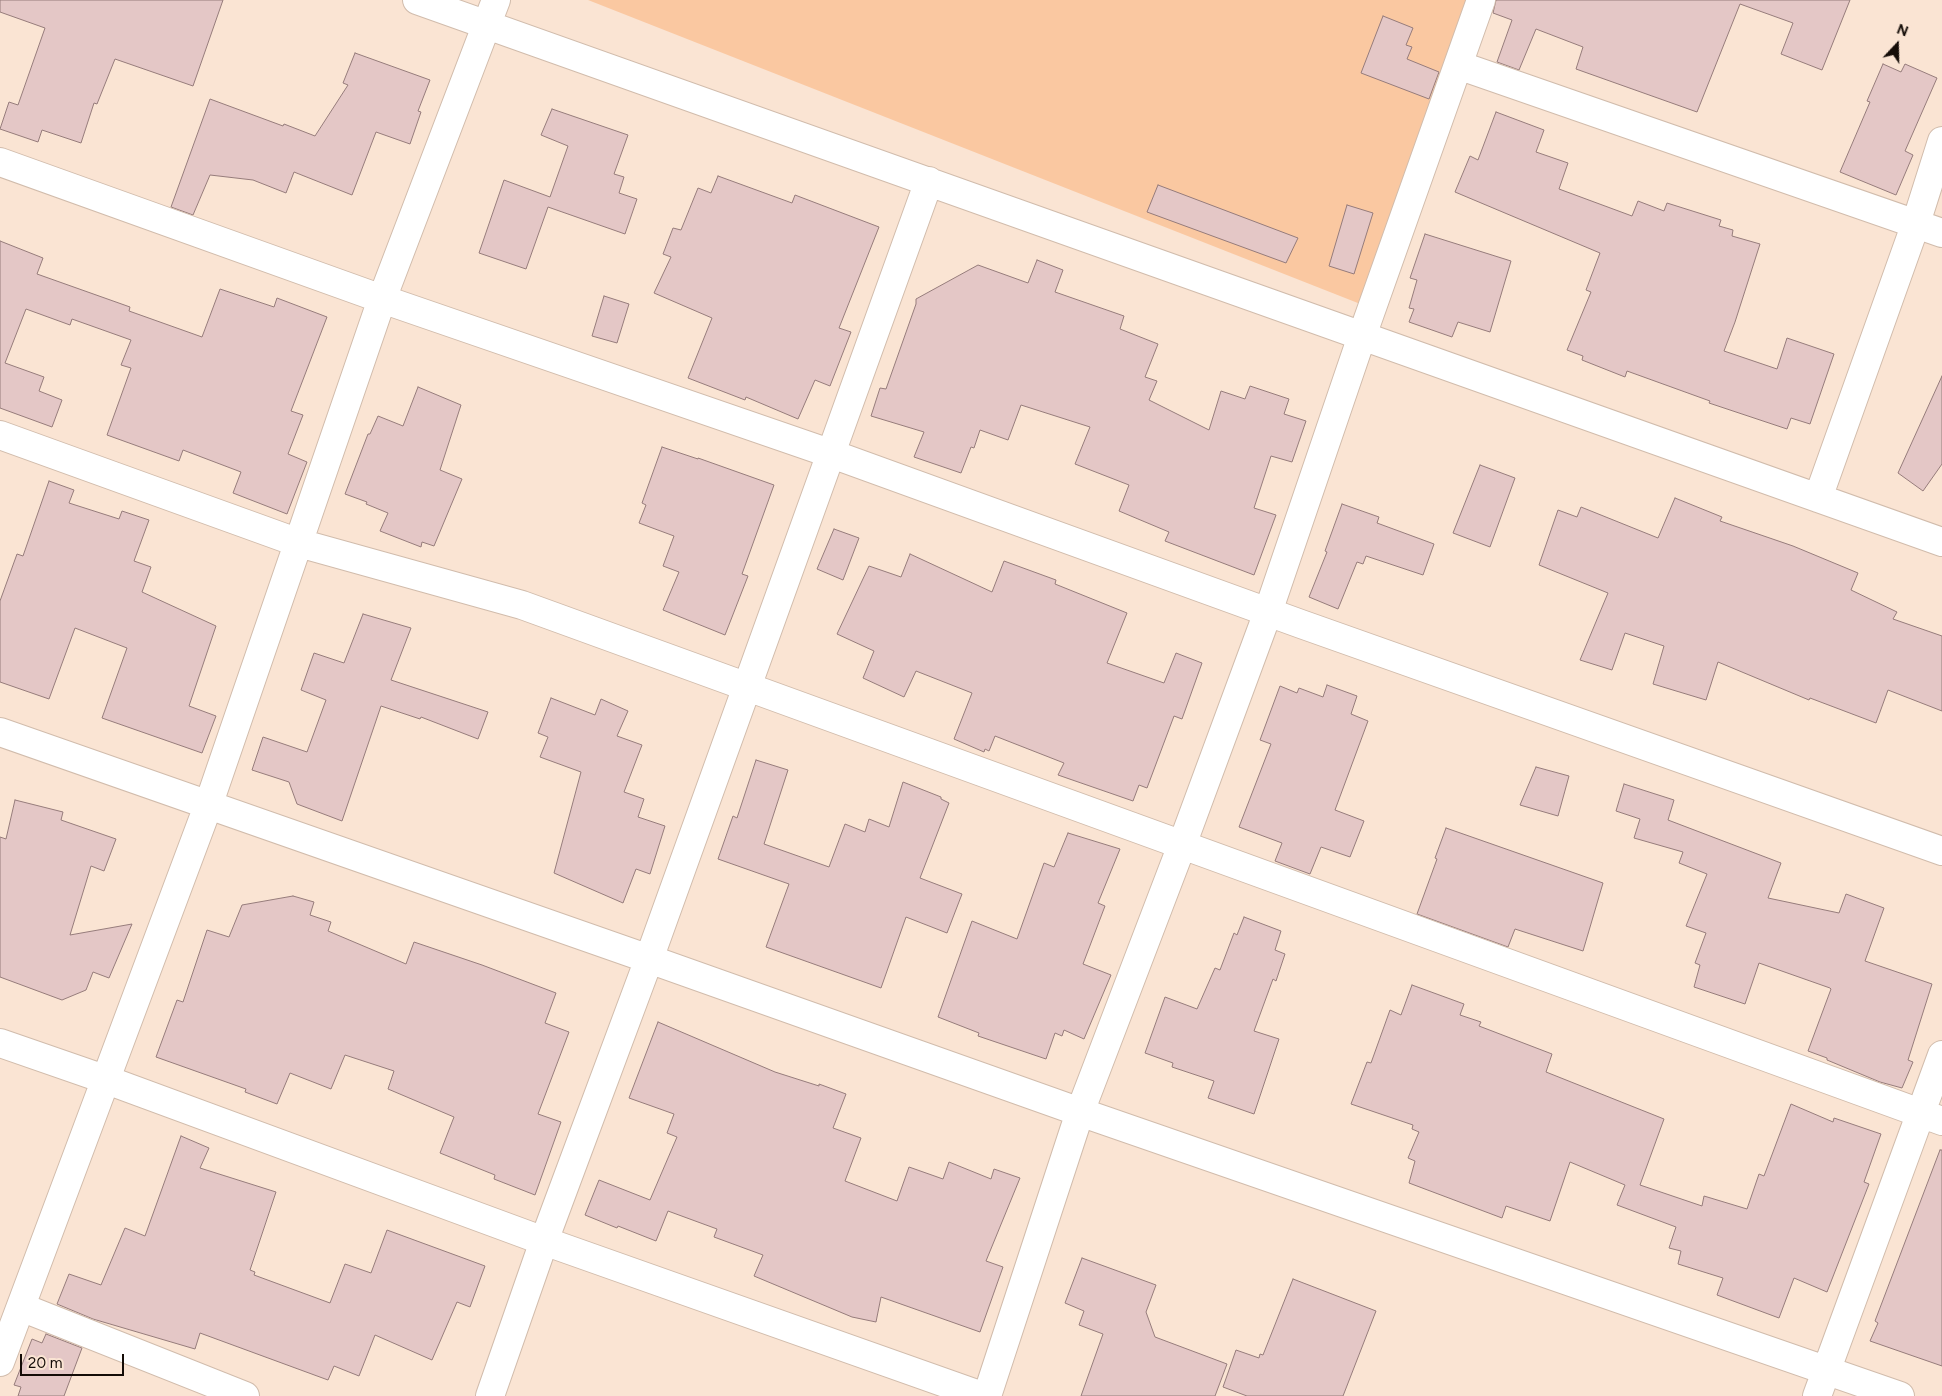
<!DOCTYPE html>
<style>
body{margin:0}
#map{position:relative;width:1942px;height:1396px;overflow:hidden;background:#fae4d3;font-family:Figtree,sans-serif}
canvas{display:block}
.north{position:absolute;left:1872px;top:20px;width:50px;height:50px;-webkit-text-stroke:4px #fae4d3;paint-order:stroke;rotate:21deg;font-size:14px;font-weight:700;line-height:20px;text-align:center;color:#140c07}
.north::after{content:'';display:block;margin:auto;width:18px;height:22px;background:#140c07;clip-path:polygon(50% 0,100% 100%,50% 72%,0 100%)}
.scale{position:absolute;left:20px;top:1354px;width:104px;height:22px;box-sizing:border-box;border:2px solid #140c07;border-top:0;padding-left:6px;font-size:15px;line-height:18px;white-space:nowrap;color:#140c07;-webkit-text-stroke:4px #fae4d3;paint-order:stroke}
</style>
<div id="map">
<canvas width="1942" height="1396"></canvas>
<div class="north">N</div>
<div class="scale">20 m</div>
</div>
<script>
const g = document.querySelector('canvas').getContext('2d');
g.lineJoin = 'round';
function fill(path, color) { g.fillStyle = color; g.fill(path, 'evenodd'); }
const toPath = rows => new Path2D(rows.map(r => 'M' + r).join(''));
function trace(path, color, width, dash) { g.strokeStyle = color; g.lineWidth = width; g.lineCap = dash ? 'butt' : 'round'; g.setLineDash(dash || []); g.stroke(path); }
fill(toPath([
 [588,0,1479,0,1368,307]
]), '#fac8a1');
const building = toPath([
 [0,0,223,0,193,86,115,59,97,104,94,103,81,143,42,130,38,142,0,129,9,102,18,105,45,28,0,12,0,0],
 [1496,0,1850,0,1822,70,1781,54,1793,23,1740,4,1697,112,1576,69,1583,47,1536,29,1519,70,1497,62,1512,20,1493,13,1496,0],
 [1383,16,1413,28,1406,45,1412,47,1407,59,1439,72,1429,99,1361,73,1383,16],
 [355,53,430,80,418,111,421,112,410,144,376,132,352,195,294,172,286,193,253,180,210,175,193,215,171,207,210,99,283,126,284,124,315,136,348,85,343,83,355,53],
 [1883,64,1901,72,1905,64,1937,78,1905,151,1913,155,1896,195,1840,172,1870,102,1867,101,1883,64],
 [552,109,628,135,614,174,624,177,619,193,637,199,625,234,548,207,526,269,479,253,504,180,550,197,568,146,541,135,552,109],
 [1496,112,1544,130,1536,152,1568,163,1559,189,1632,216,1638,201,1664,211,1667,203,1721,220,1719,226,1733,230,1732,236,1760,244,1735,322,1724,351,1777,369,1787,338,1834,354,1810,424,1791,418,1787,429,1709,403,1710,401,1627,371,1625,377,1582,360,1583,356,1567,350,1591,292,1586,290,1600,253,1455,192,1470,156,1478,160,1496,112],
 [718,176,792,203,795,195,879,227,839,328,851,332,830,386,815,380,798,419,746,397,745,400,688,378,712,318,654,293,671,257,663,254,673,228,681,230,698,188,711,193,718,176],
 [1158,185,1298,238,1286,263,1147,212,1158,185],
 [1347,205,1373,213,1354,274,1329,266,1347,205],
 [1425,234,1511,261,1490,332,1458,322,1452,337,1409,322,1414,309,1409,308,1417,280,1410,278,1425,234],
 [0,241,43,258,37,274,130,307,129,311,202,337,220,289,274,307,277,298,327,317,291,411,303,415,288,454,307,462,287,514,233,493,241,472,183,450,179,461,107,435,131,368,121,365,131,340,72,319,70,325,26,309,5,363,44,377,39,391,62,400,52,427,0,408,0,241],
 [1037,260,1063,270,1055,292,1124,316,1120,329,1158,344,1145,377,1157,381,1149,400,1209,430,1221,391,1245,399,1250,386,1289,399,1284,414,1306,421,1292,462,1271,456,1254,508,1276,515,1254,575,1165,541,1169,532,1119,511,1129,485,1075,464,1090,427,1021,405,1008,440,980,430,974,448,971,447,961,473,914,457,924,432,871,416,880,388,886,389,916,304,916,299,978,265,1028,283,1037,260],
 [604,296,629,304,617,343,592,336,604,296],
 [1942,376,1942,464,1923,491,1898,473,1942,376],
 [418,387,461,405,440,470,462,479,434,546,422,542,421,547,380,531,388,513,366,504,367,502,345,494,368,434,370,434,378,416,403,426,418,387],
 [662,447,698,459,698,458,774,485,742,574,748,576,725,635,663,610,679,572,663,566,674,536,639,523,646,505,642,503,662,447],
 [1480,465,1515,478,1490,547,1453,533,1480,465],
 [49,481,74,490,69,503,119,519,122,511,149,520,134,561,151,567,142,592,216,626,189,706,216,716,202,753,102,718,127,648,75,628,49,699,0,682,0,601,17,554,23,556,49,481],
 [1675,498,1722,517,1720,521,1793,546,1858,573,1851,590,1897,612,1893,619,1942,636,1942,711,1888,690,1876,723,1810,698,1809,700,1718,662,1706,700,1653,684,1664,646,1625,633,1612,670,1580,660,1608,593,1539,565,1558,510,1577,517,1581,507,1658,538,1675,498],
 [1342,504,1379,517,1377,523,1434,544,1423,575,1366,556,1363,564,1357,562,1338,609,1309,597,1327,552,1325,551,1342,504],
 [834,529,859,538,843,580,817,569,834,529],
 [910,554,992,592,1004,561,1056,580,1055,584,1127,613,1107,663,1164,683,1176,653,1202,663,1182,719,1174,716,1147,788,1139,785,1133,801,1058,775,1064,763,995,736,989,751,985,749,984,752,954,739,972,693,916,671,904,697,863,678,874,651,837,634,869,566,901,577,910,554],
 [363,614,411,628,391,680,488,712,478,739,421,717,420,719,381,706,342,821,297,804,289,782,252,770,263,737,307,752,326,700,301,690,314,653,344,663,363,614],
 [1327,685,1357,696,1351,714,1368,721,1335,810,1364,821,1350,857,1321,847,1310,874,1275,861,1282,843,1239,827,1271,744,1260,740,1280,686,1297,693,1299,688,1323,697,1327,685],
 [551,698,595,715,601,699,628,711,617,736,642,745,624,792,644,799,638,817,665,826,650,874,636,869,623,903,554,873,581,772,540,757,548,737,538,733,551,698],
 [756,760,788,770,764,844,829,867,845,824,865,832,869,819,889,827,903,782,941,797,941,799,949,803,920,878,962,894,947,933,906,917,881,988,766,947,789,884,718,859,733,816,737,818,756,760],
 [1536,767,1569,776,1558,816,1520,805,1536,767],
 [1624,784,1674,800,1668,820,1781,863,1768,898,1839,913,1846,894,1884,908,1865,961,1932,984,1908,1060,1913,1062,1902,1088,1880,1082,1827,1060,1827,1058,1808,1051,1831,989,1830,988,1759,963,1745,1004,1694,987,1700,965,1695,963,1706,933,1686,926,1707,874,1679,863,1683,852,1634,838,1640,819,1616,811,1624,784],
 [15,800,63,812,61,820,116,839,104,871,91,866,70,935,132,924,109,978,93,972,86,990,62,1000,0,977,0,837,6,839,15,800],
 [1446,828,1603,883,1583,951,1515,929,1508,947,1417,914,1437,859,1435,858,1446,828],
 [1068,833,1120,849,1098,903,1105,906,1083,964,1111,975,1084,1039,1064,1030,1062,1036,1055,1033,1046,1059,978,1036,979,1033,938,1017,972,921,1017,939,1044,863,1054,867,1068,833],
 [293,896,314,902,310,915,331,922,328,931,406,964,414,942,482,965,556,993,545,1023,569,1032,538,1114,561,1122,535,1195,494,1179,495,1175,440,1153,454,1117,388,1089,394,1071,345,1055,331,1089,290,1073,277,1104,245,1092,246,1089,156,1057,177,1000,183,1002,207,930,229,937,242,905,293,896],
 [1244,917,1281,931,1275,950,1285,954,1276,981,1273,979,1254,1031,1279,1039,1254,1114,1208,1098,1214,1081,1172,1067,1173,1063,1145,1053,1165,997,1197,1009,1215,968,1220,970,1234,933,1237,935,1244,917],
 [1412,985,1464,1004,1460,1015,1481,1022,1479,1026,1552,1054,1546,1072,1664,1119,1640,1185,1702,1206,1704,1196,1747,1209,1759,1174,1764,1176,1791,1104,1833,1122,1834,1118,1881,1134,1864,1182,1869,1184,1827,1292,1794,1278,1779,1318,1717,1295,1723,1278,1678,1264,1681,1251,1669,1248,1676,1227,1617,1205,1625,1185,1570,1162,1550,1221,1506,1206,1502,1218,1409,1183,1415,1161,1408,1158,1419,1132,1412,1129,1413,1125,1351,1104,1367,1062,1371,1063,1390,1010,1401,1015,1412,985],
 [658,1022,775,1072,819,1086,819,1084,846,1094,833,1128,861,1138,845,1181,897,1201,909,1167,943,1179,949,1162,991,1179,994,1169,1020,1178,986,1261,1003,1267,980,1332,881,1297,876,1322,852,1317,754,1276,763,1255,714,1237,717,1229,668,1211,656,1241,618,1226,617,1228,585,1215,599,1180,650,1200,677,1137,667,1133,674,1114,629,1098,658,1022],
 [181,1136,209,1148,200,1168,276,1192,250,1270,255,1272,254,1275,330,1303,345,1264,371,1273,387,1230,485,1266,470,1307,457,1302,432,1360,375,1335,359,1376,334,1366,328,1380,200,1333,195,1349,93,1319,57,1304,69,1274,101,1285,125,1228,145,1236,181,1136],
 [1940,1150,1942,1150,1942,1366,1870,1341,1878,1323,1875,1321,1940,1150],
 [1082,1258,1156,1285,1146,1312,1155,1337,1227,1364,1215,1396,1081,1396,1103,1334,1079,1325,1084,1311,1065,1303,1082,1258],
 [1293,1279,1376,1311,1343,1396,1247,1396,1223,1387,1236,1350,1259,1358,1260,1354,1263,1355,1293,1279],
 [46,1334,82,1348,64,1396,18,1396,21,1387,14,1385,32,1339,42,1343,46,1334]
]);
fill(building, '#e4c7c6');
trace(building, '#967c7b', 1);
const street = toPath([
 [417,0,1942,542],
 [1458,65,1942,233],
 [0,162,382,299,832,454,1301,624,1942,851],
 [0,435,299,543,522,605,1942,1121],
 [1818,498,1916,223,1942,141],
 [0,732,649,959,1080,1112,1900,1396],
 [0,1043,107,1080,544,1241,982,1396],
 [21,1307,245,1396],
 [0,1362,208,806,382,299,496,0],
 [490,1396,544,1241,649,959,929,181],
 [987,1396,1080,1112,1182,845,1268,612,1362,336,1481,0],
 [1817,1396,1942,1055]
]);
trace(street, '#d1bcac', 30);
trace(street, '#fff', 28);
</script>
